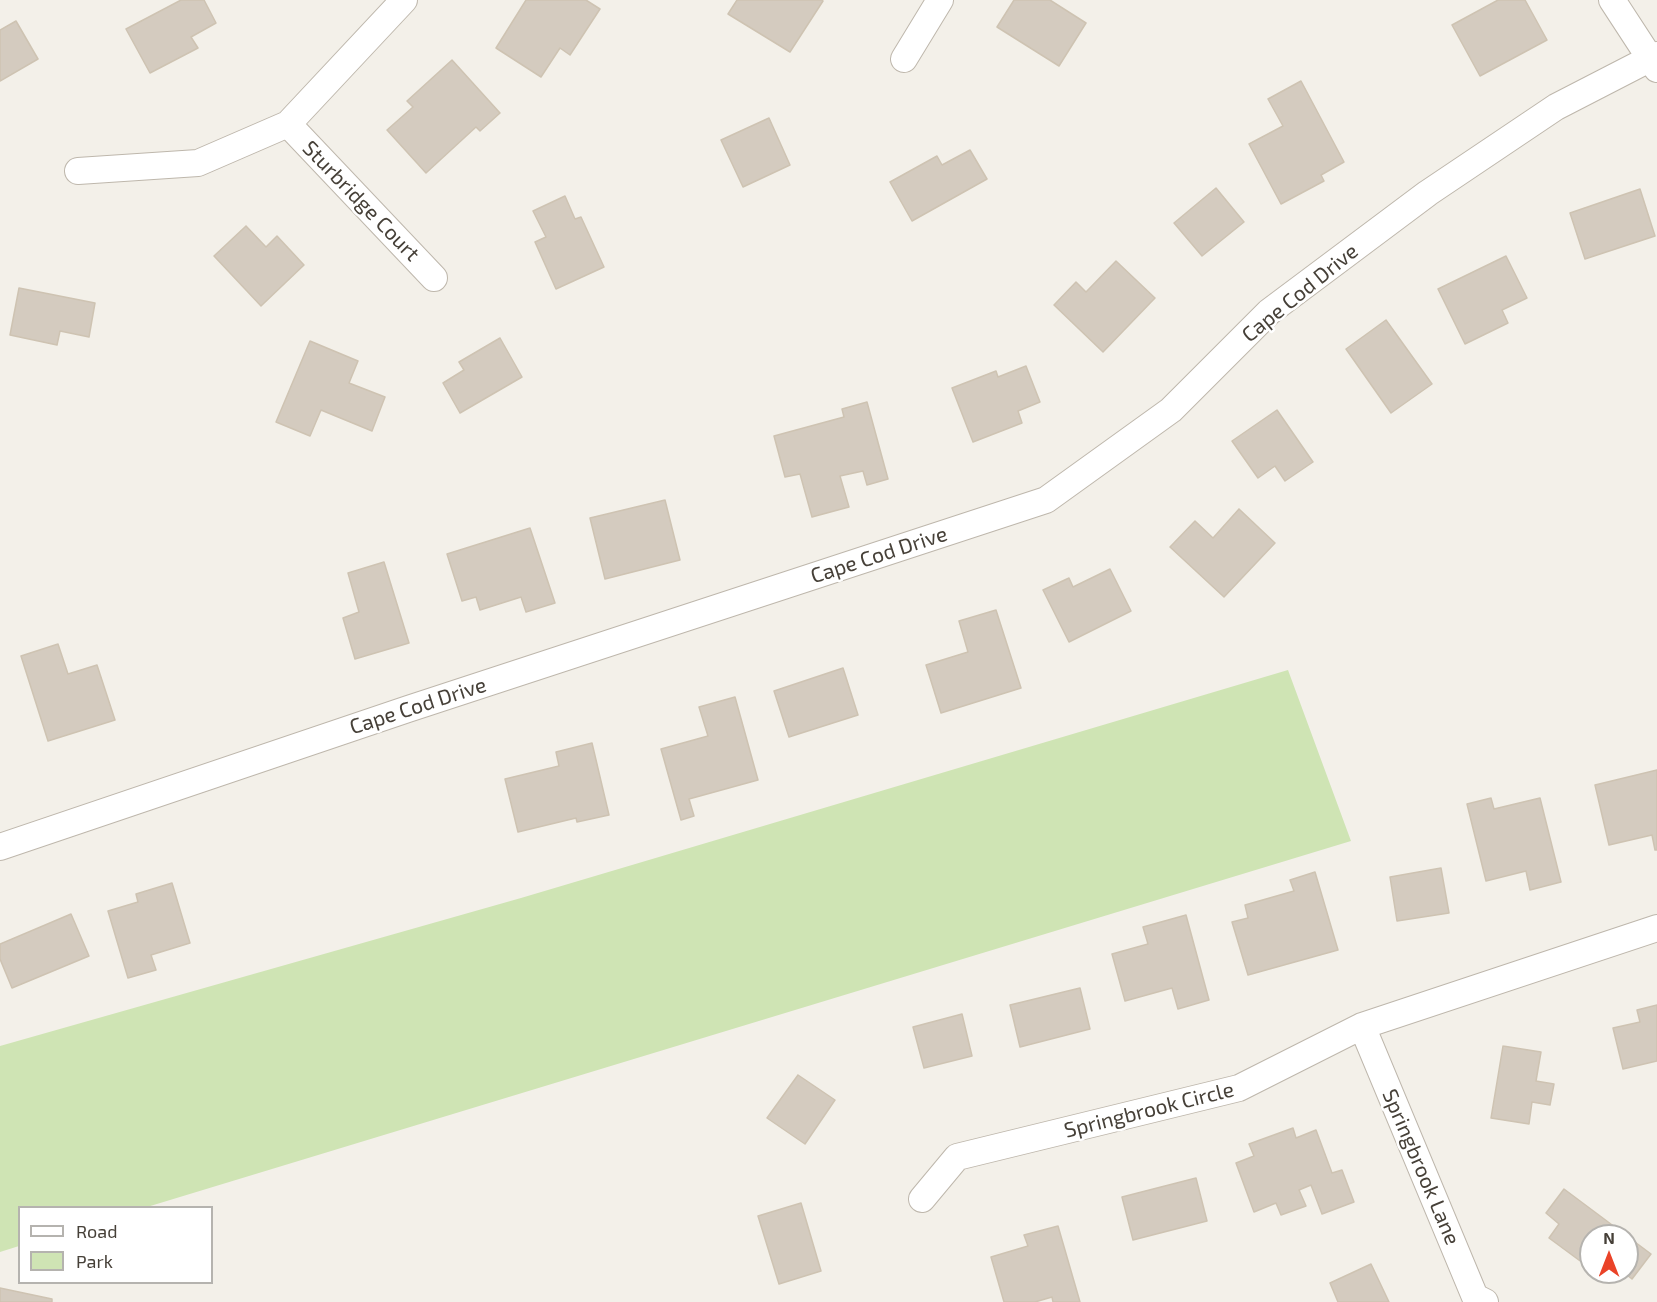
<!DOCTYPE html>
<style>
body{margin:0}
#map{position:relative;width:1657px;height:1302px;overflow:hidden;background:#f3f0e9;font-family:"Exo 2",sans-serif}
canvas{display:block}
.legend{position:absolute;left:18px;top:1206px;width:195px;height:78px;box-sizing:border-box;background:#fff;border:2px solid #b5b3af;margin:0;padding:8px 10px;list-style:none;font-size:18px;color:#464038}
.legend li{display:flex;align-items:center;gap:12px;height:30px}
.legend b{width:30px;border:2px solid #b5b3af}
.north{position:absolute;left:1579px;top:1224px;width:60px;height:60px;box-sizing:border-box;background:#fff;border:2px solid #b5b3af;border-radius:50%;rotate:0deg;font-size:16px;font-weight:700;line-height:24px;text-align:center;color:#464038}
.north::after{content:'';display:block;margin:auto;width:21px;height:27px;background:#ea4328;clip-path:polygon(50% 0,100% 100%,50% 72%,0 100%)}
</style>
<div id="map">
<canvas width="1657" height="1302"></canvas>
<ul class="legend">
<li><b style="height:8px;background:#fff"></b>Road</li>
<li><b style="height:16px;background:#cfe4b4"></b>Park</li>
</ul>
<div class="north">N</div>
</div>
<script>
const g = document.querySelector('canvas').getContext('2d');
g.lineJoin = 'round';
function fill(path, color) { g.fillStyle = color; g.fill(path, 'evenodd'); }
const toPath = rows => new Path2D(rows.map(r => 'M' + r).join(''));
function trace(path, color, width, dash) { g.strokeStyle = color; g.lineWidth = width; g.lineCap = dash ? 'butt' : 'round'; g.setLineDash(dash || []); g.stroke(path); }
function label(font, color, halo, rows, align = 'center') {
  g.font = font + ' "Exo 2",sans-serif'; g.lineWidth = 5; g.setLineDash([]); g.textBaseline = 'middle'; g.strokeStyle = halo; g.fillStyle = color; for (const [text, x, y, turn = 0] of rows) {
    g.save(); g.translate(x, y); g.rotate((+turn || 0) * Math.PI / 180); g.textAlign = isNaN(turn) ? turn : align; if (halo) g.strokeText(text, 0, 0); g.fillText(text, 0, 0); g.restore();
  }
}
fill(toPath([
 [1288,670,1351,841,147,1207,20,1208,19,1246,0,1252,0,1046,521,898]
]), '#cfe4b4');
const building = toPath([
 [181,0,204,0,216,23,191,37,198,48,150,73,126,29,181,0],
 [526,0,586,0,600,9,570,55,560,48,541,77,496,48,526,0],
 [737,0,822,0,823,1,790,52,728,14,737,0],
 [1014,0,1050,0,1086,23,1059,66,997,27,1014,0],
 [1498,0,1525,0,1547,40,1480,76,1452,25,1498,0],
 [16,21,38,59,0,81,0,30,16,21],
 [452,60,500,113,480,131,476,127,426,173,387,130,413,107,407,101,452,60],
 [1301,81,1344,162,1321,175,1324,181,1281,204,1249,144,1283,126,1268,99,1301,81],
 [769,118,790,165,743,187,721,140,769,118],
 [970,150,987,179,912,221,890,182,937,156,942,165,970,150],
 [1216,188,1244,222,1202,256,1174,223,1216,188],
 [1640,189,1655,236,1585,259,1570,213,1640,189],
 [565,196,575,219,581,217,604,267,556,289,535,242,546,237,533,211,565,196],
 [246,226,266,247,277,236,304,265,261,306,214,256,246,226],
 [1506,256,1527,298,1502,310,1508,323,1465,344,1438,289,1506,256],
 [1116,261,1155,298,1103,352,1054,305,1076,282,1086,292,1116,261],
 [19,288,95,303,89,337,60,331,57,345,10,335,19,288],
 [1386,320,1432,384,1391,413,1346,349,1386,320],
 [500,338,522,377,460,413,443,383,464,370,459,362,500,338],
 [310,341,358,361,349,383,385,397,372,431,321,410,310,436,276,422,310,341],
 [1026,366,1040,402,1018,411,1022,423,973,442,952,388,996,371,998,377,1026,366],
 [867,402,888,479,867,485,863,471,840,476,849,507,812,517,800,474,785,477,774,436,844,417,842,409,867,402],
 [1277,410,1313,462,1285,481,1275,466,1258,478,1232,441,1277,410],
 [665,500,680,560,605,579,590,518,665,500],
 [1239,509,1275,543,1224,597,1170,547,1195,521,1213,538,1239,509],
 [530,528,555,603,526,612,521,597,480,610,476,597,462,601,447,554,530,528],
 [384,562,409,643,355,659,343,618,359,612,348,573,384,562],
 [1110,569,1131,611,1069,642,1043,590,1069,578,1073,587,1110,569],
 [996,610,1021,688,941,713,926,665,968,652,959,621,996,610],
 [58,644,68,674,97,665,115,720,48,741,21,656,58,644],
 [843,668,858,715,789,737,774,691,843,668],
 [735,697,758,780,689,799,694,816,681,820,661,749,708,736,699,707,735,697],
 [592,743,609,815,577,822,576,818,518,832,505,779,559,766,556,752,592,743],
 [1657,770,1657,850,1655,850,1652,835,1609,845,1595,785,1657,770],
 [1491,798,1494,809,1540,798,1561,882,1530,890,1526,871,1486,881,1467,804,1491,798],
 [1441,868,1449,913,1397,921,1390,877,1441,868],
 [1315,872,1338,950,1248,975,1232,922,1248,918,1245,905,1294,891,1290,880,1315,872],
 [172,883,190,943,151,955,156,970,128,978,108,911,138,902,136,894,172,883],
 [71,914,89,956,12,988,0,959,0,944,71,914],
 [1186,915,1209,1000,1178,1009,1172,988,1125,1001,1112,954,1148,944,1143,927,1186,915],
 [1080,988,1090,1029,1020,1047,1010,1005,1080,988],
 [1657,1005,1657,1061,1623,1069,1613,1028,1640,1022,1637,1010,1657,1005],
 [962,1014,972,1056,924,1068,913,1027,962,1014],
 [1503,1046,1541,1052,1536,1081,1554,1084,1550,1105,1532,1102,1529,1124,1491,1118,1503,1046],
 [798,1075,835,1100,805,1144,767,1118,798,1075],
 [1293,1128,1296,1138,1316,1130,1332,1173,1342,1170,1354,1202,1322,1214,1311,1185,1299,1190,1306,1206,1281,1215,1276,1203,1254,1212,1236,1163,1254,1156,1249,1144,1293,1128],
 [1196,1178,1207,1221,1133,1240,1122,1197,1196,1178],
 [1564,1189,1651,1254,1632,1279,1623,1272,1627,1272,1627,1236,1591,1236,1591,1269,1549,1238,1559,1224,1546,1213,1564,1189],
 [801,1203,821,1271,779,1284,758,1216,801,1203],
 [1058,1226,1080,1302,1053,1302,1052,1297,1035,1302,1004,1302,991,1257,1028,1246,1024,1235,1058,1226],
 [1371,1264,1389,1302,1338,1302,1330,1283,1371,1264],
 [0,1288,52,1299,52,1302,0,1302,0,1288]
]);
fill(building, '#d4cbbf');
trace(building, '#cec3b2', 1.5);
const minor = toPath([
 [1612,0,1657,69],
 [904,59,940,0],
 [288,124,434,278],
 [78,171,198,163,288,124,404,0],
 [0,847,408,709,1046,500,1171,410,1269,312,1428,193,1556,107,1657,55],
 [1362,1026,1475,1297,1485,1302],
 [922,1199,957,1157,1239,1088,1362,1026,1657,928]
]);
trace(minor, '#beb7ac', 28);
trace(minor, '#fff', 26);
label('21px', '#464038', '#fff', [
 ["Sturbridge Court",361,201,46],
 ["Cape Cod Drive",1300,293,-39],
 ["Cape Cod Drive",879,555,-18],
 ["Cape Cod Drive",418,706,-18],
 ["Springbrook Circle",1149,1110,-14],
 ["Springbrook Lane",1421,1167,67]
]);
</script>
